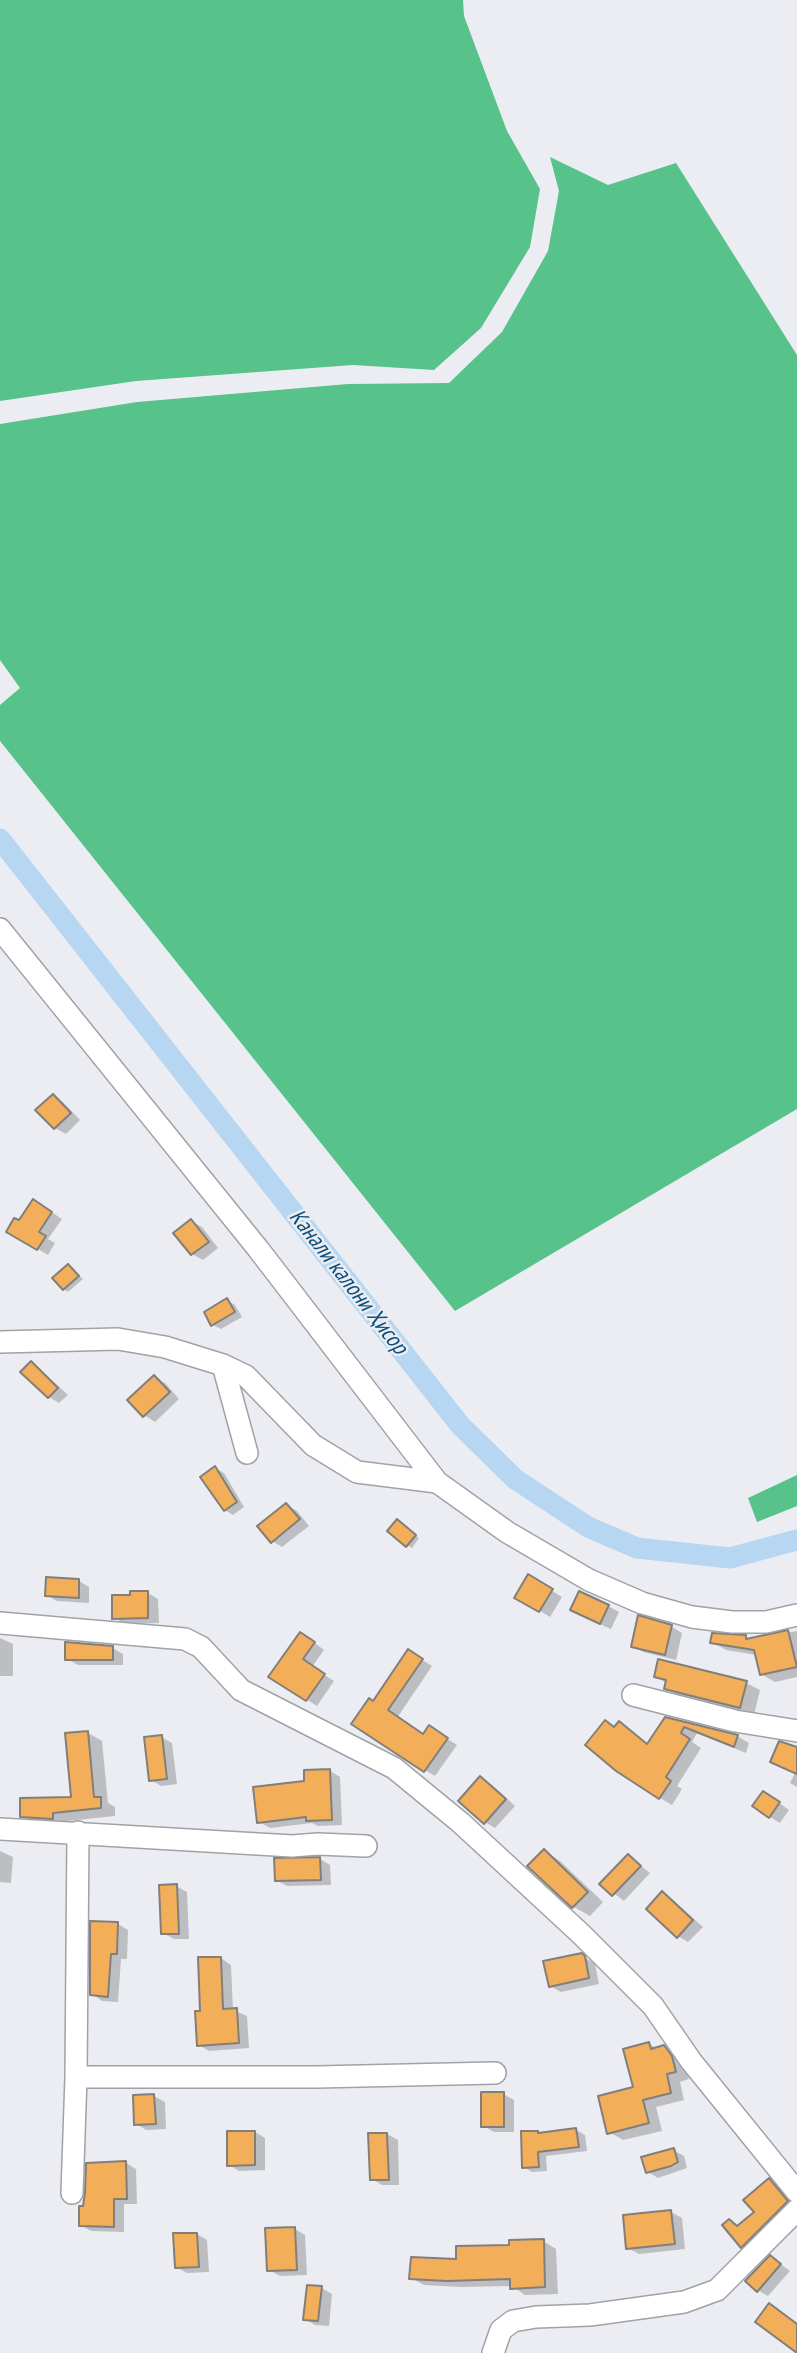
<!DOCTYPE html>
<meta charset="utf-8">
<style>
body{margin:0}
canvas{display:block;background:#ecedf3}
</style>
<canvas width="797" height="2353"></canvas>
<script>
const g = document.querySelector('canvas').getContext('2d');
g.lineJoin = 'round';
function fill(path, color) { g.fillStyle = color; g.fill(path, 'evenodd'); }
const toPath = rows => new Path2D(rows.map(r => 'M' + r).join(''));
function trace(path, color, width, dash) { g.strokeStyle = color; g.lineWidth = width; g.lineCap = dash ? 'butt' : 'round'; g.setLineDash(dash || []); g.stroke(path); }
function label(font, color, halo, rows, align = 'center') {
  g.font = font + ' "PT Sans Narrow",sans-serif'; g.lineWidth = 5; g.setLineDash([]); g.textBaseline = 'middle'; g.strokeStyle = halo; g.fillStyle = color; for (const [text, x, y, turn = 0] of rows) {
    g.save(); g.translate(x, y); g.rotate((+turn || 0) * Math.PI / 180); g.textAlign = isNaN(turn) ? turn : align; if (halo) g.strokeText(text, 0, 0); g.fillText(text, 0, 0); g.restore();
  }
}
fill(toPath([
 [0,0,463,0,464,16,507,131,540,189,530,247,481,328,434,370,353,365,136,381,0,401],
 [550,157,608,185,676,163,797,355,797,1109,455,1311,0,741,0,705,20,688,0,660,0,424,137,402,348,384,449,383,502,332,548,251,559,191],
 [797,1475,797,1506,757,1522,748,1498]
]), '#57c28a');
fill(toPath([
 [53,1096,63,1102,80,1120,66,1134,55,1128],
 [44,1207,62,1219,48,1239,55,1243,48,1255,8,1231],
 [191,1221,202,1227,218,1248,203,1260,192,1254],
 [68,1266,83,1279,68,1292,64,1289],
 [227,1300,235,1305,242,1317,221,1329,213,1325],
 [31,1364,41,1370,68,1395,59,1403,49,1397],
 [154,1377,165,1383,179,1399,155,1422,144,1415],
 [215,1468,224,1473,244,1507,233,1515,225,1510],
 [286,1505,297,1511,309,1526,282,1547,272,1541],
 [402,1524,419,1538,412,1548,407,1545],
 [529,1577,562,1597,550,1617,517,1597],
 [79,1581,89,1587,89,1603,57,1601,46,1595],
 [148,1593,158,1599,159,1623,124,1624,114,1617],
 [608,1606,619,1612,611,1629,582,1616],
 [639,1618,672,1627,682,1633,676,1660,643,1652,633,1646],
 [797,1631,797,1677,775,1682,761,1674,757,1655,726,1650,712,1642,746,1637,751,1640],
 [0,1638,13,1644,13,1676,0,1676],
 [311,1640,324,1650,312,1667,334,1681,317,1706,271,1676],
 [112,1648,123,1654,123,1665,78,1665,67,1659],
 [419,1658,432,1666,397,1718,424,1736,440,1734,457,1745,435,1776,425,1770,373,1703],
 [656,1677,746,1683,760,1690,754,1715,680,1696,666,1688,667,1683],
 [665,1719,737,1736,749,1743,746,1753,697,1733,692,1742,701,1748,677,1786,682,1789,672,1805,660,1798,615,1728,619,1724,649,1745],
 [88,1733,102,1741,108,1803,115,1807,115,1816,67,1821,67,1826,36,1824,22,1816,73,1799],
 [161,1737,172,1743,177,1784,161,1786,151,1780],
 [797,1750,797,1787,790,1783,795,1773,772,1762],
 [330,1771,340,1777,342,1825,318,1826,312,1823,270,1828,259,1822,306,1782],
 [481,1778,491,1784,515,1806,495,1828,485,1822],
 [774,1799,789,1810,780,1823,770,1817],
 [0,1851,13,1857,11,1883,0,1882],
 [544,1851,560,1861,603,1902,590,1916,574,1907,530,1866],
 [628,1856,650,1873,624,1901,602,1884],
 [320,1859,330,1865,331,1885,287,1886,276,1880],
 [176,1886,187,1892,189,1939,174,1939,163,1933],
 [662,1894,673,1900,703,1927,688,1942,678,1936],
 [118,1924,128,1930,127,1959,121,1959,118,2002,102,2001,92,1994],
 [581,1955,595,1964,599,1984,561,1992,550,1986],
 [221,1958,231,1965,233,2010,247,2016,249,2048,209,2051,199,2045,201,2012],
 [649,2044,658,2049,664,2047,678,2055,685,2065,689,2079,680,2082,684,2100,656,2107,662,2131,623,2140,609,2132,635,2088],
 [503,2094,514,2100,514,2132,494,2132,483,2126],
 [154,2096,165,2102,166,2129,146,2130,135,2123],
 [576,2130,585,2135,587,2151,546,2156,547,2171,532,2172,524,2167,540,2134],
 [255,2132,265,2138,265,2170,239,2171,229,2165],
 [387,2134,398,2140,399,2185,382,2185,372,2179],
 [673,2150,684,2156,687,2168,658,2178,648,2172],
 [126,2163,136,2169,137,2204,124,2204,124,2232,91,2231,81,2225,85,2208],
 [769,2181,780,2187,797,2208,752,2252,742,2246,729,2221,739,2227,756,2213],
 [671,2212,682,2218,685,2249,639,2254,628,2248],
 [295,2229,305,2235,307,2275,280,2276,269,2270],
 [197,2234,207,2240,209,2272,187,2273,176,2267],
 [543,2241,556,2249,558,2294,525,2295,512,2286,461,2287,424,2285,411,2278,458,2261,511,2247],
 [771,2257,790,2271,768,2296,758,2290],
 [322,2288,332,2294,329,2326,315,2325,305,2319]
]), '#0003');
trace(toPath([
 [0,839,460,1425,515,1479,588,1527,637,1548,730,1558,797,1540]
]), '#b6d6f2', 21);
const building = toPath([
 [53,1094,71,1113,54,1129,35,1110,53,1094],
 [33,1199,52,1212,39,1232,46,1236,37,1250,6,1232,14,1218,19,1220,33,1199],
 [191,1219,209,1242,191,1255,173,1233,191,1219],
 [68,1264,79,1276,63,1290,52,1278,68,1264],
 [227,1298,235,1312,211,1326,204,1312,227,1298],
 [31,1361,58,1388,48,1398,20,1372,31,1361],
 [154,1375,170,1392,143,1417,127,1400,154,1375],
 [215,1466,237,1502,224,1511,200,1477,215,1466],
 [286,1503,300,1519,271,1543,257,1526,286,1503],
 [397,1519,416,1535,406,1547,387,1531,397,1519],
 [528,1574,553,1589,539,1612,514,1598,528,1574],
 [46,1577,79,1579,79,1598,45,1596,46,1577],
 [130,1591,148,1591,148,1618,112,1619,112,1595,130,1595,130,1591],
 [579,1591,609,1605,600,1624,570,1610,579,1591],
 [638,1615,672,1625,665,1655,631,1647,638,1615],
 [788,1630,797,1667,760,1675,754,1650,710,1643,712,1633,746,1635,746,1639,788,1630],
 [300,1632,315,1642,303,1659,325,1674,306,1701,268,1677,300,1632],
 [65,1642,113,1646,113,1660,65,1660,65,1642],
 [408,1649,423,1659,388,1710,423,1734,429,1725,448,1738,424,1772,351,1724,369,1698,373,1701,408,1649],
 [658,1659,747,1681,740,1708,664,1689,666,1680,654,1677,658,1659],
 [665,1717,738,1735,734,1747,684,1727,681,1733,690,1739,666,1777,671,1781,659,1799,616,1771,585,1745,605,1720,614,1727,619,1721,647,1744,665,1717],
 [88,1731,94,1797,101,1797,101,1808,53,1813,53,1819,20,1817,20,1798,71,1797,65,1733,88,1731],
 [162,1735,167,1779,149,1781,144,1737,162,1735],
 [779,1741,797,1747,797,1774,770,1762,779,1741],
 [330,1769,332,1820,306,1821,306,1817,257,1823,253,1787,304,1781,304,1770,330,1769],
 [480,1776,506,1799,484,1824,458,1801,480,1776],
 [763,1791,780,1802,769,1818,752,1806,763,1791],
 [544,1849,588,1892,572,1908,527,1866,544,1849],
 [628,1854,641,1866,612,1896,599,1884,628,1854],
 [320,1857,321,1880,275,1881,274,1858,320,1857],
 [177,1884,179,1934,161,1934,159,1885,177,1884],
 [662,1891,693,1920,677,1938,646,1909,662,1891],
 [90,1921,118,1922,117,1954,111,1954,108,1997,90,1995,90,1921],
 [582,1953,585,1956,589,1978,549,1987,543,1961,582,1953],
 [198,1957,221,1957,223,2009,237,2008,239,2043,197,2046,195,2011,200,2011,198,1957],
 [649,2042,651,2049,664,2045,672,2056,676,2072,667,2074,671,2093,643,2100,649,2123,607,2134,598,2096,633,2087,623,2049,649,2042],
 [481,2092,504,2092,504,2127,481,2127,481,2092],
 [154,2094,156,2124,134,2125,133,2095,154,2094],
 [576,2128,579,2147,538,2152,539,2167,522,2168,521,2131,538,2131,538,2133,576,2128],
 [227,2131,255,2131,255,2165,227,2166,227,2131],
 [368,2133,387,2133,389,2180,370,2180,368,2133],
 [674,2148,678,2162,671,2166,646,2173,641,2157,674,2148],
 [126,2161,127,2199,114,2199,114,2227,79,2226,79,2206,83,2206,85,2193,86,2163,126,2161],
 [769,2178,788,2201,741,2248,722,2225,729,2219,737,2226,754,2212,743,2200,769,2178],
 [671,2210,675,2244,626,2249,623,2215,671,2210],
 [295,2227,297,2270,267,2271,265,2228,295,2227],
 [173,2233,197,2233,199,2267,175,2268,173,2233],
 [544,2239,545,2287,510,2289,510,2279,447,2281,409,2279,411,2257,456,2259,456,2246,509,2245,509,2240,544,2239],
 [770,2255,781,2264,757,2292,745,2281,770,2255],
 [307,2285,322,2286,318,2321,303,2320,307,2285],
 [769,2303,797,2324,797,2353,755,2322,769,2303]
]);
fill(building, '#f2ae59');
trace(building, '#827e7a', 2);
const minor = toPath([
 [0,929,259,1250,437,1482,507,1532,589,1580,642,1603,692,1617,732,1622,766,1622,797,1615],
 [0,1342,118,1339,165,1347,223,1365,246,1376,313,1445,357,1472,437,1482],
 [223,1365,247,1453],
 [0,1623,185,1639,201,1647,241,1690,394,1768,461,1823,581,1934,653,2006,691,2061,797,2192],
 [633,1695,735,1721,797,1731],
 [0,1829,292,1846,318,1844,366,1846],
 [78,1832,76,2077,317,2077,495,2073],
 [72,2193,76,2077],
 [493,2353,501,2330,513,2321,536,2317,590,2315,684,2302,717,2290,797,2210]
]);
trace(minor, '#a1a2a7', 24);
trace(minor, '#fff', 21);
label('italic 23px', '#0d507b', '#ecedf3', [
 ["Канали калони Ҳисор",348,1282,52]
]);
</script>
